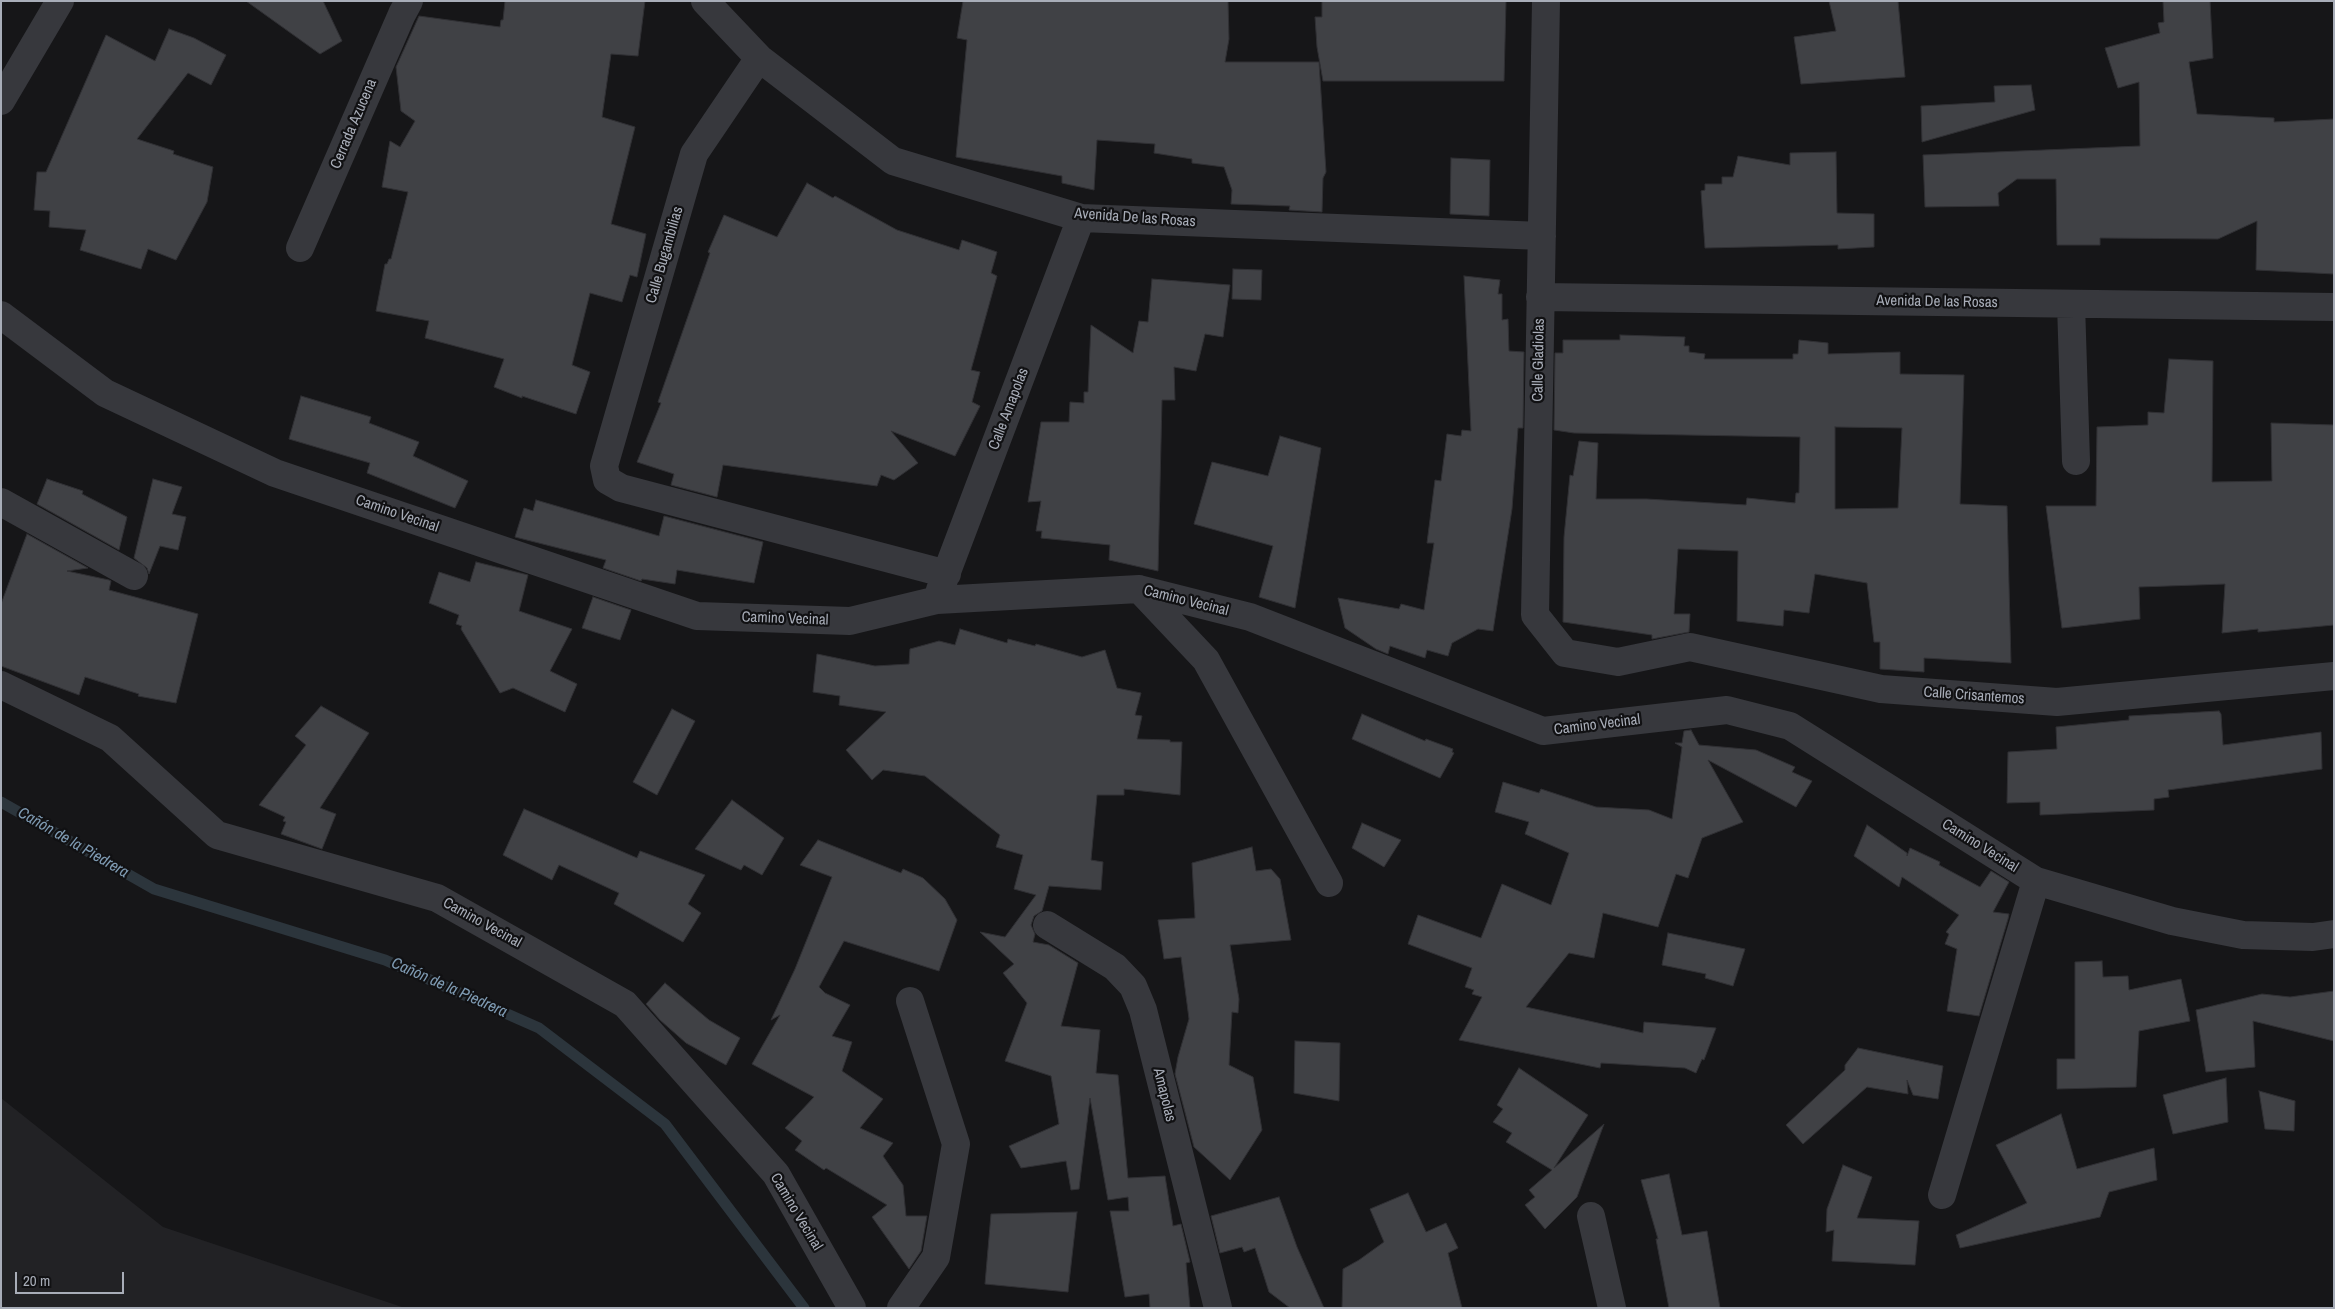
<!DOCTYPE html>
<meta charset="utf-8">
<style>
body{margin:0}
#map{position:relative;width:2335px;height:1309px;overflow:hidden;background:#161618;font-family:"Archivo Narrow",sans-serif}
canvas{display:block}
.frame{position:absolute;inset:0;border:2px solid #a8adb8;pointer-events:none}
.scale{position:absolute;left:15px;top:1272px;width:109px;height:22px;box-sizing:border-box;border:2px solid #a8adb8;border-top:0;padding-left:6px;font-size:15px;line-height:18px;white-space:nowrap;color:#a8adb8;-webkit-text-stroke:4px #111113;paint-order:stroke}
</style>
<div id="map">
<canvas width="2335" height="1309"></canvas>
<div class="frame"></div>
<div class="scale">20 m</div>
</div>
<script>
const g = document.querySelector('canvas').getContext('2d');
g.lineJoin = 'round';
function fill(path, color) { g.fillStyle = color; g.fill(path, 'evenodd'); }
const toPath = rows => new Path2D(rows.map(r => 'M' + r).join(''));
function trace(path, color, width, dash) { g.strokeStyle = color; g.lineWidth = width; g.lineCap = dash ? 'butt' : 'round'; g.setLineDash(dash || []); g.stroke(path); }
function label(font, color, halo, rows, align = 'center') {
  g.font = font + ' "Archivo Narrow",sans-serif'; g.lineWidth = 4.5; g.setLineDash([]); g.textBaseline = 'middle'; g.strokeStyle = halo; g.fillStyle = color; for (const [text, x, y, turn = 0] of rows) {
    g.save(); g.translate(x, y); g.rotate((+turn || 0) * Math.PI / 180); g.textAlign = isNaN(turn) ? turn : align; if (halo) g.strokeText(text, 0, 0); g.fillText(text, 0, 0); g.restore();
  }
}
fill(toPath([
 [1,1098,163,1227,405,1308,1,1308]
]), '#222225');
trace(toPath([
 [1,802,154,889,385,960,539,1028,665,1124,804,1308]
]), '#2c353c', 11);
const building = toPath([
 [246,1,323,1,342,41,320,54,246,1],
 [505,1,645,1,638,56,611,54,602,117,635,127,611,224,646,234,637,277,630,275,622,302,590,293,572,365,590,372,576,414,522,396,522,398,494,387,504,359,425,338,429,321,376,311,385,264,387,264,389,259,391,259,408,192,382,187,390,141,400,147,415,121,401,111,396,67,419,16,500,27,501,20,503,20,505,1],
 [963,1,1228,1,1229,39,1225,62,1319,62,1326,172,1323,178,1322,212,1289,210,1290,206,1231,204,1232,190,1224,167,1192,163,1192,159,1154,153,1155,144,1097,140,1094,190,1062,183,1062,176,956,157,967,40,957,38,963,1],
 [1322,1,1506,1,1504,81,1323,81,1317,47,1315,17,1322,17,1322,1],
 [1829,1,1898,1,1905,77,1801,84,1794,37,1836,31,1829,1],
 [2163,1,2210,1,2213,58,2189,62,2197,114,2274,118,2274,122,2334,119,2334,274,2256,270,2257,221,2218,239,2100,238,2100,245,2057,245,2056,179,2017,179,1998,193,1999,206,1925,207,1923,155,2140,146,2139,82,2118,88,2105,48,2160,33,2158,23,2164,22,2163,1],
 [169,29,194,38,226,55,211,85,188,73,137,139,174,151,173,154,213,167,207,202,176,260,148,249,141,269,80,250,86,230,49,227,50,211,34,210,37,172,46,172,106,35,155,61,169,29],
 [2031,85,2035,110,1922,142,1921,106,1995,102,1994,86,2031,85],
 [1836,152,1837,213,1874,214,1874,247,1838,249,1838,245,1705,248,1701,191,1705,190,1705,184,1722,184,1722,177,1733,177,1738,156,1790,165,1790,153,1836,152],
 [1451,158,1490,160,1489,216,1450,214,1451,158],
 [807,183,833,198,835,196,897,230,959,250,962,240,997,252,991,273,997,276,971,370,980,372,972,402,980,406,955,456,891,431,918,463,894,480,881,475,877,486,723,465,717,497,671,485,674,474,637,462,661,403,658,402,710,253,708,252,724,215,777,237,807,183],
 [1233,269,1262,270,1261,300,1232,299,1233,269],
 [1464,276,1500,280,1498,294,1502,294,1502,320,1508,319,1509,351,1524,352,1523,428,1518,428,1512,509,1493,631,1478,629,1452,643,1448,656,1427,650,1425,658,1390,646,1388,654,1376,649,1345,628,1338,598,1399,609,1401,604,1424,610,1434,543,1427,543,1435,480,1441,481,1447,434,1461,436,1462,430,1471,431,1464,276],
 [1152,279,1230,285,1223,337,1205,334,1196,371,1174,367,1175,400,1162,400,1158,571,1109,560,1110,545,1041,538,1042,531,1036,531,1041,501,1028,502,1041,422,1069,422,1070,402,1084,403,1084,392,1088,392,1091,325,1133,353,1139,321,1148,322,1152,279],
 [1620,335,1685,337,1684,346,1689,346,1689,352,1705,354,1704,359,1793,359,1793,354,1798,354,1799,340,1828,343,1828,354,1900,352,1900,374,1964,375,1960,504,2007,506,2011,663,1924,658,1924,672,1880,669,1880,642,1874,642,1867,583,1815,574,1809,613,1784,610,1783,626,1737,621,1738,551,1678,549,1674,614,1690,614,1689,632,1652,639,1652,635,1563,622,1564,537,1570,475,1573,476,1579,441,1598,443,1596,499,1647,499,1746,505,1747,498,1795,503,1796,493,1799,493,1800,437,1574,433,1554,430,1555,353,1563,353,1563,340,1620,340,1620,335],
 [1835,427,1902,428,1898,508,1835,509,1835,427],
 [2169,359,2213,361,2212,482,2272,481,2271,423,2334,425,2334,625,2258,632,2258,629,2222,633,2225,584,2139,587,2140,619,2062,628,2046,506,2096,506,2097,427,2148,425,2148,412,2164,413,2169,359],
 [301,396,371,417,369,423,419,442,413,456,468,481,455,508,367,473,370,463,289,439,301,396],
 [1280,436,1321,448,1295,608,1259,597,1273,546,1194,524,1212,462,1268,476,1280,436],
 [47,479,83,491,82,494,127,517,119,550,37,504,47,479],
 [153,479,182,487,172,514,186,517,178,550,160,546,149,574,147,568,134,558,153,479],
 [536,500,659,536,664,516,763,542,754,583,677,570,675,584,642,579,641,581,603,568,606,560,515,537,524,508,533,511,536,500],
 [27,534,88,568,67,571,109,580,111,581,109,590,198,614,176,703,138,696,139,694,85,677,79,695,1,666,1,604,27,534],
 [476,562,528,575,519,611,572,629,550,671,577,684,565,712,513,688,500,693,461,629,462,626,456,624,459,615,429,603,439,572,470,582,476,562],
 [593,597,631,610,620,640,582,628,593,597],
 [960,629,1007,643,1008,639,1035,646,1036,644,1082,657,1105,650,1117,688,1141,693,1135,715,1142,716,1137,739,1170,740,1170,742,1182,742,1180,795,1124,789,1124,795,1097,795,1091,860,1103,862,1101,890,1049,886,1042,911,1034,916,1031,925,1035,934,1033,942,1049,945,1078,963,1061,1026,1100,1030,1096,1073,1118,1075,1128,1178,1165,1176,1173,1226,1181,1224,1190,1262,1186,1263,1190,1308,1150,1308,1149,1294,1125,1297,1110,1211,1129,1211,1128,1197,1108,1200,1090,1098,1079,1189,1071,1190,1066,1161,1021,1168,1009,1146,1059,1124,1051,1076,1005,1061,1027,1003,1003,973,1014,964,980,932,1005,937,1036,895,1014,889,1023,855,996,847,1000,835,925,776,883,770,872,780,846,750,886,712,839,705,840,696,813,692,817,654,875,666,909,664,910,649,939,641,955,645,960,629],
 [321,706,369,733,320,808,336,814,322,849,281,834,286,822,283,821,285,817,259,805,306,745,295,736,321,706],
 [672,709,695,721,657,795,633,782,672,709],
 [2219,711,2221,714,2223,745,2321,732,2322,769,2168,790,2169,797,2154,799,2154,810,2040,815,2040,802,2007,803,2008,752,2057,749,2056,727,2129,720,2129,716,2219,711],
 [1362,714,1425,741,1426,739,1453,749,1452,752,1454,753,1440,778,1352,739,1362,714],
 [1691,730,1699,745,1756,750,1795,767,1792,772,1812,781,1796,807,1708,760,1743,822,1702,838,1688,878,1676,874,1658,927,1603,913,1594,958,1569,953,1526,1007,1643,1033,1644,1022,1716,1028,1704,1060,1702,1059,1696,1073,1685,1068,1601,1063,1600,1068,1459,1040,1482,997,1472,994,1474,990,1465,987,1472,968,1408,944,1418,915,1481,938,1502,884,1551,905,1569,853,1525,834,1529,822,1495,812,1503,782,1539,793,1541,789,1596,807,1649,810,1672,819,1682,747,1675,743,1682,743,1684,731,1691,730],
 [732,800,784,838,762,875,744,865,741,870,695,849,732,800],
 [524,809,637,858,640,851,705,875,688,904,701,913,683,942,614,904,619,893,559,865,552,880,503,855,524,809],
 [1362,823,1401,840,1384,867,1352,848,1362,823],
 [1867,825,1907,853,1907,856,1910,848,1940,862,1939,865,1980,887,1991,871,2009,882,1993,912,2009,914,2008,919,1979,1016,1947,1011,1957,949,1945,944,1949,934,1946,932,1959,915,1902,877,1899,887,1854,856,1867,825],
 [818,840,901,873,903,869,923,878,945,899,957,920,939,971,844,941,819,987,825,993,850,1005,832,1036,852,1042,842,1071,883,1099,860,1128,893,1143,883,1156,903,1185,906,1216,927,1216,921,1251,909,1269,872,1217,887,1205,826,1168,824,1170,795,1150,802,1141,785,1128,814,1097,752,1064,780,1015,771,1020,795,969,832,877,800,865,818,840],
 [1252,847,1256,871,1271,869,1280,879,1291,940,1230,945,1239,999,1238,1013,1232,1012,1229,1065,1253,1077,1262,1130,1230,1180,1194,1147,1175,1074,1178,1057,1189,1019,1181,957,1164,959,1158,920,1195,918,1192,863,1252,847],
 [1668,933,1745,949,1733,986,1705,978,1706,974,1662,965,1668,933],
 [2102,961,2103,977,2128,976,2129,990,2181,979,2190,1021,2139,1031,2136,1087,2057,1089,2057,1059,2075,1059,2075,962,2102,961],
 [665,983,709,1020,740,1038,726,1065,686,1043,660,1020,646,1004,665,983],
 [2334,991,2334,1041,2253,1021,2255,1067,2206,1072,2196,1010,2262,994,2290,997,2334,991],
 [1295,1041,1340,1043,1339,1101,1294,1093,1295,1041],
 [1858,1048,1943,1066,1938,1099,1913,1095,1907,1080,1908,1094,1867,1087,1803,1144,1786,1125,1845,1070,1845,1065,1858,1048],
 [1519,1068,1588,1115,1554,1168,1604,1124,1577,1197,1545,1229,1525,1205,1535,1197,1529,1190,1552,1170,1506,1142,1512,1133,1493,1122,1503,1109,1497,1105,1519,1068],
 [2226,1078,2228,1122,2173,1134,2163,1095,2226,1078],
 [2259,1091,2295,1101,2294,1131,2265,1129,2259,1091],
 [2061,1114,2077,1169,2154,1148,2157,1180,2109,1192,2100,1217,1960,1248,1956,1235,2027,1203,1996,1145,2061,1114],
 [1843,1165,1872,1177,1857,1218,1919,1221,1915,1265,1832,1261,1834,1230,1826,1232,1827,1209,1843,1165],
 [1669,1174,1682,1235,1707,1231,1720,1308,1669,1308,1656,1239,1658,1239,1641,1180,1669,1174],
 [1408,1193,1426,1232,1446,1223,1458,1248,1448,1253,1462,1308,1342,1308,1343,1269,1359,1260,1384,1242,1370,1209,1408,1193],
 [1279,1197,1297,1247,1324,1308,1290,1308,1269,1292,1255,1248,1244,1252,1242,1247,1220,1253,1211,1216,1279,1197],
 [1077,1212,1068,1292,985,1284,991,1214,1077,1212]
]);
fill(building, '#404145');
trace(building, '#303034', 1);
trace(toPath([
 [705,1,759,58,893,161,1081,218,1542,236],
 [1546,1,1535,615,1565,653,1618,662,1690,647,1881,689,2057,702,2334,676],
 [759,58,694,154,604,466,607,480,621,488,947,574],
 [1,101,60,1],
 [300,248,402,14,409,1],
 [1540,297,2334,307],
 [2071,304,2076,461],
 [1,315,105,393,275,473,697,616,850,621,937,600,1139,589,1250,617,1543,731,1727,710,1790,726,2036,881,2172,921,2243,935,2313,937,2334,934],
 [1,502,134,576],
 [1139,589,1206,660,1329,883],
 [940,590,1081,218],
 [1,685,110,738,217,835,437,898,625,1004,776,1174,852,1308],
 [1047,925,1115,967,1133,986,1143,1010,1218,1308],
 [1942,1195,2036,881],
 [1591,1216,1612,1308],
 [901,1308,936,1257,956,1144,910,1001]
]), '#37383d', 28);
label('15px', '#a8adb8', '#111113', [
 ["Cerrada Azucena",354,124,-67],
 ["Avenida De las Rosas",1135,218,4],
 ["Calle Bugambilias",665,255,-74],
 ["Avenida De las Rosas",1937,302,1],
 ["Calle Gladiolas",1539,360,-89],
 ["Calle Amapolas",1009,409,-69],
 ["Camino Vecinal",397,514,19],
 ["Camino Vecinal",1186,601,14],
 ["Camino Vecinal",785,619,2],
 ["Calle Crisantemos",1974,696,4],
 ["Camino Vecinal",1597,725,-7],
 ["Camino Vecinal",1980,846,32],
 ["Camino Vecinal",482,923,29],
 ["Amapolas",1164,1095,76],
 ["Camino Vecinal",796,1212,59]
]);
label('italic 16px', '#7f9bb3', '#111113', [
 ["Cañón de la Piedrera",73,843,30],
 ["Cañón de la Piedrera",449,988,24]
]);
</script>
